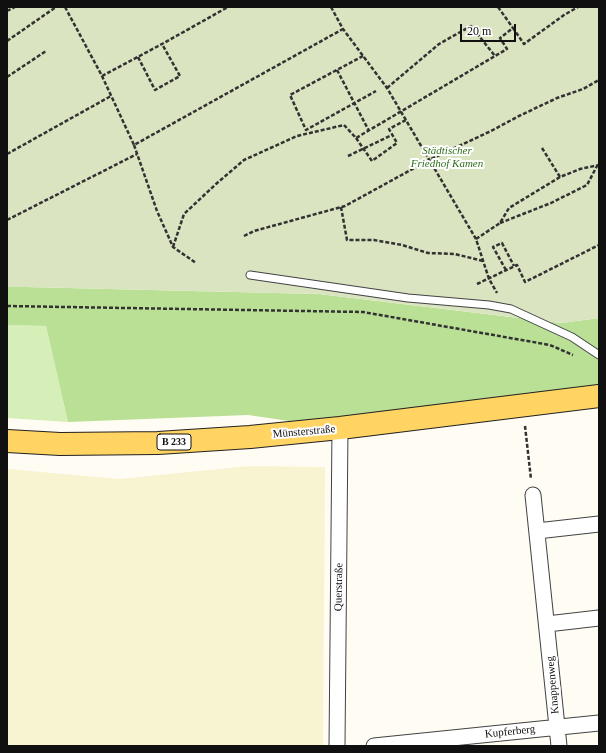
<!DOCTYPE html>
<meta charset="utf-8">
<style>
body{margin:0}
#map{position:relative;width:606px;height:753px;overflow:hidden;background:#fffcf3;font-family:Georgia,serif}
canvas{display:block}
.frame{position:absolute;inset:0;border:8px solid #101010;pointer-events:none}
.scale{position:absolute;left:460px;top:24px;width:56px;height:18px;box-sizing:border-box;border:2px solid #101010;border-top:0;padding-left:5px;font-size:12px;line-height:14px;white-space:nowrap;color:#101010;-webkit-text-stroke:3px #fff;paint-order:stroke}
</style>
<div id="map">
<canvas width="606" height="753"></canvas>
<div class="frame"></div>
<div class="scale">20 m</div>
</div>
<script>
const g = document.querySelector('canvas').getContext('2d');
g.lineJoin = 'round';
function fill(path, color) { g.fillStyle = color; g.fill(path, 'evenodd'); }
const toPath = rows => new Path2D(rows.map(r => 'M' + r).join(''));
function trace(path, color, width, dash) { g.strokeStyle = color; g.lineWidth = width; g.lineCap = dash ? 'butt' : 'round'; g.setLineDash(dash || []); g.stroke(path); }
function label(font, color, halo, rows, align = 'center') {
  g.font = font + ' Georgia,serif'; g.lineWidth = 4; g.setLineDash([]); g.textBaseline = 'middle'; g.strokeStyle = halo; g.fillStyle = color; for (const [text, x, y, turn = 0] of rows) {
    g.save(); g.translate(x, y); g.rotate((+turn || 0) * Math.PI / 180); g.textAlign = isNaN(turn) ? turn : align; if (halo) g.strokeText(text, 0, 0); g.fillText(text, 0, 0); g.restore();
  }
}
fill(toPath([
 [249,466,325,467,323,746,7,746,7,469,119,479]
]), '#f8f3d0');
fill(toPath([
 [7,325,46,326,68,422,7,418]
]), '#d6eeb8');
fill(toPath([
 [7,287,26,287,319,294,561,323,599,318,599,392,330,427,248,415,68,422,46,326,7,325]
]), '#bae096');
fill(toPath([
 [7,7,599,7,599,318,562,323,319,294,26,287,7,287]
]), '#dae4c1');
const service = toPath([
 [250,275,408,298,489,305,511,309,572,337,599,355]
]);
const minor = toPath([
 [533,495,559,746],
 [537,531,599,524],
 [547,624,599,618],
 [337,746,340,428],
 [374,746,599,723]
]);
const primary = toPath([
 [7,441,60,444,158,443,250,437,340,428,599,396]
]);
trace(service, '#434343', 9);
trace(minor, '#434343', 17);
trace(primary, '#212121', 24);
trace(toPath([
 [65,7,102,76,134,145,343,29],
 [331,7,343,29,387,88,476,239,489,279,497,293],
 [498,7,513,28],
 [7,11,15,7],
 [7,41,56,7],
 [363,56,290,95,306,130,376,91],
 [138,57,155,90,180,76,162,44],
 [337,70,369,131],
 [102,76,162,44,228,7],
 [7,77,46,51],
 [387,88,439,44,471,26,495,56,507,49,500,38,513,28,524,44,564,15,578,7],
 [356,138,372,161,397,143,389,129,406,120],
 [134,145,157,211,173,247,196,263],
 [542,148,560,177],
 [7,154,111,96],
 [348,156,392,135],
 [341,207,347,240,374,240,402,245,428,253,455,254,483,261],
 [7,220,137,154],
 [500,223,551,203,587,185,597,166],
 [244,236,254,231,345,206,429,160,491,131,519,116,557,98,583,89,599,80],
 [476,239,500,223,509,208,560,177,580,169,599,165],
 [173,247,184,214,216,184,244,160,297,136,344,125,356,138,495,56],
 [506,270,493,247,502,243,514,266],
 [477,284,517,265,525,282,599,245],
 [7,306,363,312,550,345,573,355],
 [525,426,531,479]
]), '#323232', 2.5, [4, 2]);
trace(service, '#fff', 7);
trace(minor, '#fff', 15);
trace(primary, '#ffd463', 22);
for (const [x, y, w] of [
 [174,442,34]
]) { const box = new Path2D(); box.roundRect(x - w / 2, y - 8, w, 16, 3); g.fillStyle = '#fff'; g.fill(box); trace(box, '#101010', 1); }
label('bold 10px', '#101010', null, [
 ["B 233",174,442]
]);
label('italic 11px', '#2e6e1a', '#fff', [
 ["Städtischer",447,151],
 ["Friedhof Kamen",447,164]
]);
label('11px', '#101010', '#fff', [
 ["Münsterstraße",304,432,-5],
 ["Querstraße",339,587,-89],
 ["Knappenweg",553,685,-95],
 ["Kupferberg",510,732,-6]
]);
</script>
